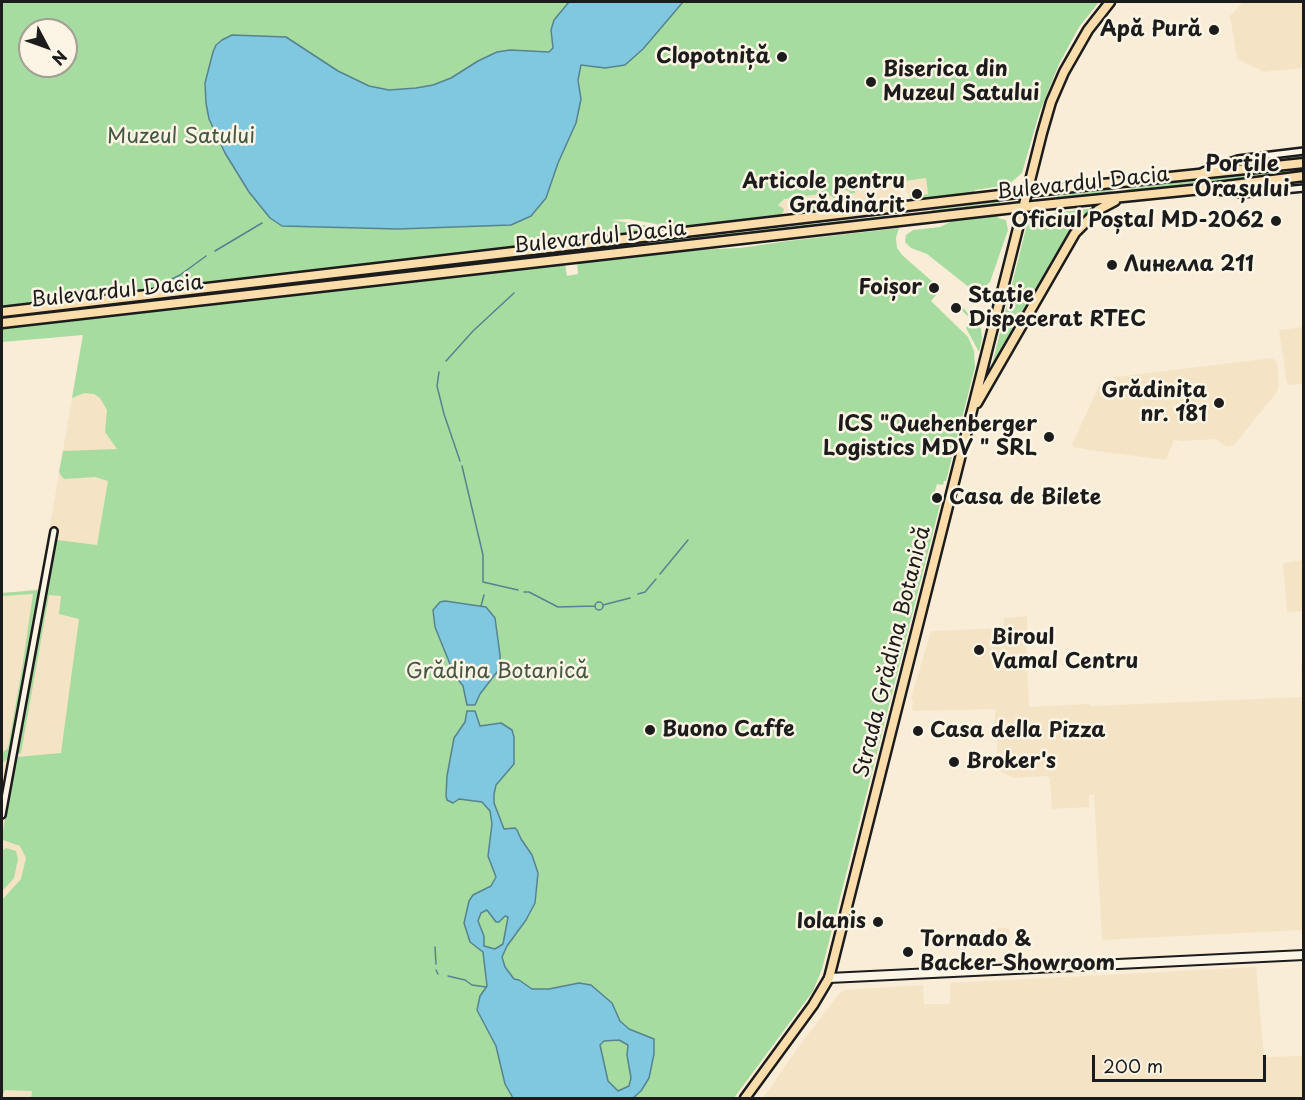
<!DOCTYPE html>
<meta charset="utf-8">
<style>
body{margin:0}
#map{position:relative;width:1305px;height:1100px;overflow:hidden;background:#f9edd7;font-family:"Playpen Sans",sans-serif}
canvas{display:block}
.frame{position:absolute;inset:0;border:3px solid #1c1c1c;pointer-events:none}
.north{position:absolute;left:18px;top:18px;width:60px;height:60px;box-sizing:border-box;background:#fcf5e5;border:2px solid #a29e95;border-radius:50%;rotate:131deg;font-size:16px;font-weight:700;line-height:24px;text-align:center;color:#1c1c1c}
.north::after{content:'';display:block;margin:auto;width:21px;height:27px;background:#1c1c1c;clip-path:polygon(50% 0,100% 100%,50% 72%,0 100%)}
.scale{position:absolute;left:1092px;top:1055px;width:174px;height:27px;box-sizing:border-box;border:3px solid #1c1c1c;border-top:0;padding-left:8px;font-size:18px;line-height:21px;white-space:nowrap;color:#1c1c1c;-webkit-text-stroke:4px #fcf5e5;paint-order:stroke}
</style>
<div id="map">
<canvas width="1305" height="1100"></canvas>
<div class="frame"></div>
<div class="north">N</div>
<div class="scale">200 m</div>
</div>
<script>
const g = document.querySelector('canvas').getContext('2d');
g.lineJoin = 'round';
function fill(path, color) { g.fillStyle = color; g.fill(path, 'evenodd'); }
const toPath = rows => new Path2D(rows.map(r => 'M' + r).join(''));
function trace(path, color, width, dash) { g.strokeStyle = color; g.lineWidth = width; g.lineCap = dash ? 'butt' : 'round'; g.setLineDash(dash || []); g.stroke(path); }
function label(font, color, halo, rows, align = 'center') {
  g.font = font + ' "Playpen Sans",sans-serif'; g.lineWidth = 5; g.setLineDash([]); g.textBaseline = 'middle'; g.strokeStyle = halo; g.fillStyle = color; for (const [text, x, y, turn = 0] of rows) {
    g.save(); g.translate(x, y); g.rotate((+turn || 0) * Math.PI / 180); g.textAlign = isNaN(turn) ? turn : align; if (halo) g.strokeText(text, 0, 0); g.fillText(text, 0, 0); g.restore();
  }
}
fill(toPath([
 [1243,2,1303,2,1303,68,1264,72,1237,59,1230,16],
 [872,177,893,184,905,198,783,213,784,209,778,205,786,198,846,190,855,193,854,185,864,184],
 [926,178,928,194,910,197,899,182],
 [167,322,31,1098,2,1098,2,593,39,589,83,334],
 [1303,327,1303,384,1287,385,1279,330],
 [1272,358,1277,362,1279,383,1277,392,1234,445,1226,447,1216,439,1182,441,1174,440,1166,460,1089,450,1074,447,1072,444,1099,386,1108,378],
 [1303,560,1303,611,1287,612,1283,563],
 [1027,616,1028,642,1026,643,1029,707,1088,704,1091,706,1302,697,1301,664,1303,664,1303,930,1102,940,1094,795,1089,795,1089,807,1052,809,1050,779,1047,776,1014,778,998,770,996,767,998,731,993,730,996,709,914,711,912,708,913,701,911,698,931,631,1003,628,1004,618],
 [997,928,1009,928,1010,946,997,946],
 [1256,967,1264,1057,1303,1056,1303,1098,763,1098,802,1042,839,994,844,990,923,985,924,1004,950,1004,950,983]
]), '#f5e3c6');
fill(toPath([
 [2,2,1099,2,1079,27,1059,64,1039,114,1022,173,1008,185,975,190,974,192,911,201,910,197,928,194,926,178,899,182,892,178,875,174,864,184,855,185,855,193,850,194,849,191,846,190,835,191,835,199,827,193,784,199,778,205,784,209,783,213,778,217,669,232,656,224,628,219,611,220,649,226,663,233,2,307],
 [30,30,66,30,66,66,30,66],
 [1303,154,1303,158,1228,166,1249,160],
 [1303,167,1303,171,1129,191,1126,189],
 [1303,180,1303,185,1252,190,1232,189],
 [1111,190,1113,191,1112,193,1058,199,1057,196],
 [813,201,827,211,816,212,800,202],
 [1000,202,1000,206,932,212,932,210],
 [1095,208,1075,228,990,373,1029,216],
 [885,216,886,219,749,233,750,231],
 [997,216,998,218,1006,220,1008,230,990,282,981,290,970,288,927,254,911,248,905,242,906,235,913,230,940,227,952,221],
 [899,228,896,238,897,248,902,255,941,289,931,301,968,337,974,351,975,367,946,481,944,481,943,485,937,484,934,495,942,497,822,969,813,991,734,1098,31,1098,32,1091,5,1090,2,1095,2,900,21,879,26,858,20,846,3,840,2,837,16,757,61,753,79,619,59,614,61,596,49,595,21,753,16,754,50,560,57,540,97,545,108,481,95,477,65,479,62,477,59,472,63,451,117,449,105,432,107,410,100,398,94,394,84,393,72,398,83,335,2,342,2,327,565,264,567,276,578,274,577,262,672,251,740,248,788,241],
 [741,232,741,235,575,254,575,251],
 [562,252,563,256,2,320,2,316],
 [962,307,976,321,981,329,982,338,979,352,966,328,971,319,960,309],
 [39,590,11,754,9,758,2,763,2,753,8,748,22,669,33,594,2,596,2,593],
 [6,848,16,851,18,859,14,878,2,891,2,851]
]), '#a6dc9f');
const water = toPath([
 [569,2,683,2,643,49,625,65,605,68,581,65,578,80,581,99,576,123,558,163,546,198,531,216,511,225,398,229,282,226,270,218,249,192,225,153,209,119,206,103,205,83,213,52,216,45,222,40,232,35,286,37,338,71,369,86,389,90,416,88,433,85,451,78,478,61,497,52,510,50,549,52,553,48,551,30,554,20,569,2],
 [445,601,486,607,495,618,500,655,500,666,497,672,480,694,475,705,467,705,463,686,454,674,435,627,433,610,440,602,445,601],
 [467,711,475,711,480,726,501,723,512,730,514,737,514,764,496,785,494,794,494,803,504,829,515,828,517,830,521,839,532,855,538,873,535,903,526,920,507,946,502,957,505,967,514,979,519,980,532,989,549,989,579,983,591,985,612,1003,620,1021,629,1029,654,1039,654,1054,649,1078,641,1091,633,1098,513,1098,505,1084,496,1046,477,1010,480,996,487,986,483,952,470,942,464,923,469,901,473,895,491,886,496,877,488,856,492,824,490,811,482,802,459,799,453,803,447,800,446,796,447,776,454,738,465,722,467,711],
 [487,910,496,922,499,922,505,916,508,917,503,944,495,949,484,946,484,936,478,921,481,913,487,910],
 [619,1040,628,1045,627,1055,631,1078,629,1086,618,1091,608,1081,600,1045,604,1041,619,1040]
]);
fill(water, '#7fc8df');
trace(water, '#578391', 1.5);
trace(toPath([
 [215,251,262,223],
 [101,296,154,288,180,275,206,256],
 [2,308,69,300],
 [446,361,473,331,514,293],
 [439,372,437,386,444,414,460,461],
 [462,466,483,555,483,582,518,590],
 [660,574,688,540],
 [524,592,529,592,558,607,595,606],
 [638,594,645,592,656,579],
 '595 606a4 4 0 1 1 8 0a4 4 0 1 1-8 0Z',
 [603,605,630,598],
 [481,606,484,595],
 [435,947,436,964],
 [436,970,438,974],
 [448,976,465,980,472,985,486,987]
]), '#578391', 1.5);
const minor = toPath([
 [1203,171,1238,159,1304,151],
 [1209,190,1242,194,1304,188],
 [2,815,54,531]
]);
const secondary = toPath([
 [829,978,1304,955]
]);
const primary = toPath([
 [2,312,1026,192,1304,163],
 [2,323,1023,207,1202,189,1304,176],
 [977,403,1075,233,1098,210,1115,201],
 [745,1098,813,1005,829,978,1042,133,1051,102,1064,72,1088,30,1110,2]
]);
trace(minor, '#1c1c1c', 10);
trace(secondary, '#1c1c1c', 12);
trace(primary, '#1c1c1c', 13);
trace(minor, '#fcf5e5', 5);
trace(secondary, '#fcf5e5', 8);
trace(primary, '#faddab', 8);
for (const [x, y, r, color] of [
 [1214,30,6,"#1c1c1c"],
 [782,57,6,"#1c1c1c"],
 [871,82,6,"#1c1c1c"],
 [917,194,6,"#1c1c1c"],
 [1276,221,6,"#1c1c1c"],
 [1112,265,6,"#1c1c1c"],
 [934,288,6,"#1c1c1c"],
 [956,308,6,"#1c1c1c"],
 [1219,403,6,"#1c1c1c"],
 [1049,437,6,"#1c1c1c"],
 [937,498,6,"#1c1c1c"],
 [979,650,6,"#1c1c1c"],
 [650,730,6,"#1c1c1c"],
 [918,731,6,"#1c1c1c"],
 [954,762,6,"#1c1c1c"],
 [878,922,6,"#1c1c1c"],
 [908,952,6,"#1c1c1c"]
]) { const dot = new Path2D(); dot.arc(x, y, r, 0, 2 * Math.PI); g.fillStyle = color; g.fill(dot); trace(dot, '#fcf5e5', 2); }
label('bold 21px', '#1c1c1c', '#fcf5e5', [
 ["Apă Pură",1202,30,"right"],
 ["Clopotniță",770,57,"right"],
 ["Biserica din",883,70],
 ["Muzeul Satului",883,94],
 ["Articole pentru",905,182,"right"],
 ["Grădinărit",905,206,"right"],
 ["Oficiul Poștal MD-2062",1264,221,"right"],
 ["Линелла 211",1124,265],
 ["Foișor",922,288,"right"],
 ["Stație",968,296],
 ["Dispecerat RTEC",968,320],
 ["Grădinița",1207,391,"right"],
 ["nr. 181",1207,415,"right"],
 ["ICS \"Quehenberger",1037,425,"right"],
 ["Logistics MDV \" SRL",1037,449,"right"],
 ["Casa de Bilete",949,498],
 ["Biroul",991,638],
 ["Vamal Centru",991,662],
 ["Buono Caffe",662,730],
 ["Casa della Pizza",930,731],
 ["Broker's",966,762],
 ["Iolanis",866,922,"right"],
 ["Tornado &",920,940],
 ["Backer Showroom",920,964]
], 'left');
label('21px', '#455643', '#fcf5e5', [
 ["Muzeul Satului",181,137],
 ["Grădina Botanică",497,672]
]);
label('21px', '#1c1c1c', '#fcf5e5', [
 ["Bulevardul Dacia",1083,184,-6],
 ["Bulevardul Dacia",600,238,-6],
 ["Bulevardul Dacia",117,292,-6],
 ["Strada Grădina Botanică",893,652,-76]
]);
label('bold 22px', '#1c1c1c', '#fcf5e5', [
 ["Porțile",1242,165],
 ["Orașului",1242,190]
]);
</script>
